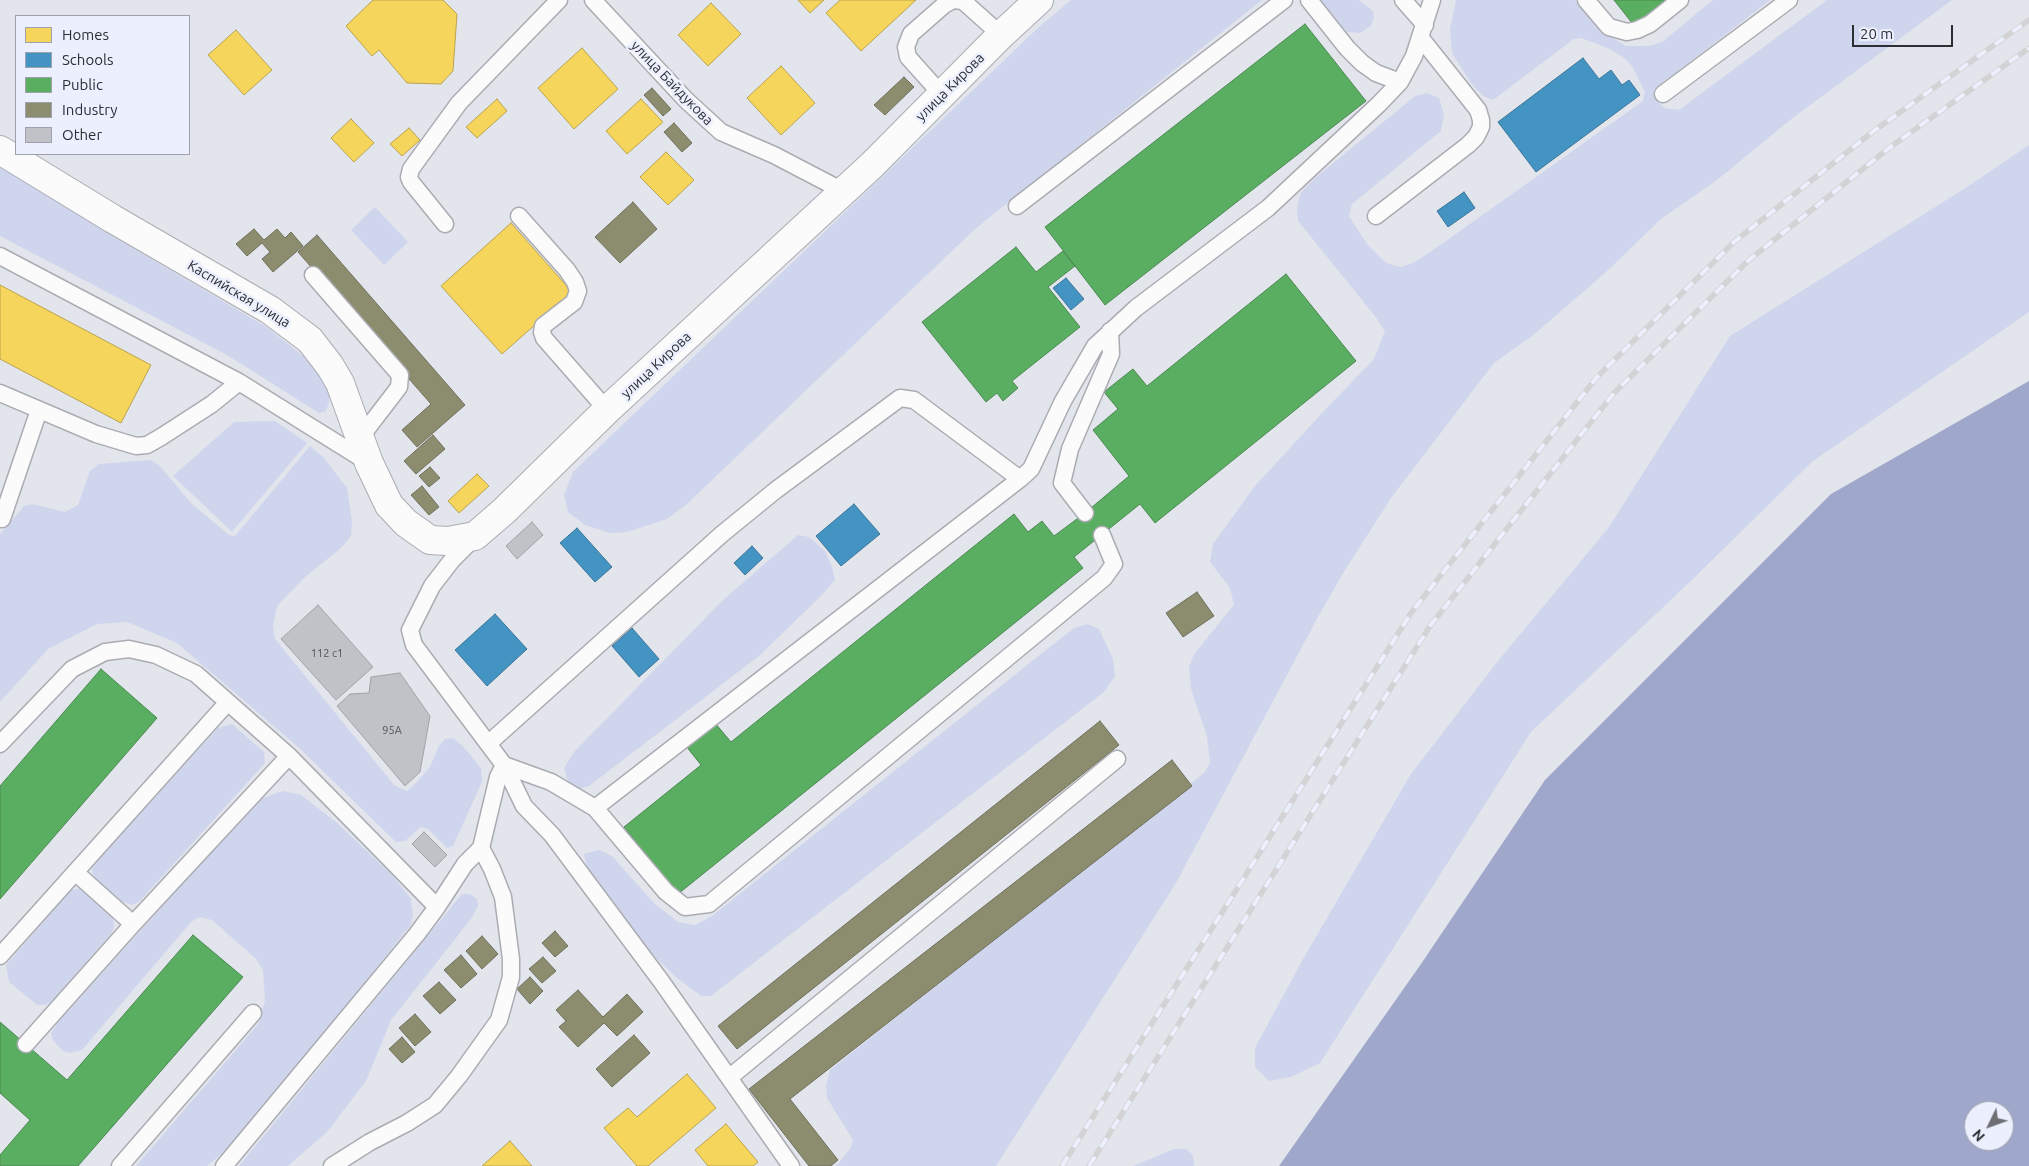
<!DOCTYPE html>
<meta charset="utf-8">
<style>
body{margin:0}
#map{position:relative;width:2029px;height:1166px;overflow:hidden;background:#e3e5ec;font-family:Ubuntu,sans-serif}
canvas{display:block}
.legend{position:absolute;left:15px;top:15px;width:175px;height:140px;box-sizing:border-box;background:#eceffd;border:1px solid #9fa2ac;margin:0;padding:6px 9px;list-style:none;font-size:15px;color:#2c2e33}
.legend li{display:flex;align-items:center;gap:10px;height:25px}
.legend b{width:25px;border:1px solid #9fa2ac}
.north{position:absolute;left:1964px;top:1101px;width:50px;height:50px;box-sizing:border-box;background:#eceffd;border:1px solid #9fa2ac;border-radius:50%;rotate:228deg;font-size:14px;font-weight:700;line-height:20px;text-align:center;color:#2c2e33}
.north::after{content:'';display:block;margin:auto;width:18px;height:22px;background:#6c6e74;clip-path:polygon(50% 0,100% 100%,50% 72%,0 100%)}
.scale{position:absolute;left:1852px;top:25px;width:101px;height:22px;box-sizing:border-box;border:2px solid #2c2e33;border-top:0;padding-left:6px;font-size:15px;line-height:18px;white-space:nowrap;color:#2c2e33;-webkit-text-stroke:4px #eceffd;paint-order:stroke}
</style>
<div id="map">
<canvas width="2029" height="1166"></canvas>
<ul class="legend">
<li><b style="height:14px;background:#f6d55c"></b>Homes</li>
<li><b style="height:14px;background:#4393c3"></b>Schools</li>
<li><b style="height:14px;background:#5aae61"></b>Public</li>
<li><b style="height:14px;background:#8c8c6e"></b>Industry</li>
<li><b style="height:14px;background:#c1c2c8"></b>Other</li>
</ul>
<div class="north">N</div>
<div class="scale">20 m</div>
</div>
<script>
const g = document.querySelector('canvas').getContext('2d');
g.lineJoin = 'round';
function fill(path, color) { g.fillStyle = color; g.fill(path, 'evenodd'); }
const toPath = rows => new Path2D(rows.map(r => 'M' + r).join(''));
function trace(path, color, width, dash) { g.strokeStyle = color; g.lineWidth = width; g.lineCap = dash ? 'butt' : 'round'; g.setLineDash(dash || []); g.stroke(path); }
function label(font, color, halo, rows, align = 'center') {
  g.font = font + ' Ubuntu,sans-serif'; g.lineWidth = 5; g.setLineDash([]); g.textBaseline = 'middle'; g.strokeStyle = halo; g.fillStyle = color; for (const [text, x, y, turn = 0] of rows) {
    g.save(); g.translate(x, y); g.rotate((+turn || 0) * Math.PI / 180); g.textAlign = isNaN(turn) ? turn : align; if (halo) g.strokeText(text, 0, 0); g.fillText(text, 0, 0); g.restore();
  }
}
fill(toPath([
 [1071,0,1262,0,975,229,687,504,667,519,627,532,610,533,585,525,568,512,564,495,573,472,1039,27],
 [1318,0,1359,0,1373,11,1374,17,1371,26,1360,33,1347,32],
 [1456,0,1575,0,1604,32,1626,46,1649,46,1662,42,1713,0,1770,0,1654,90,1655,99,1664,108,1679,110,1827,0,1952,0,1794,117,1717,180,1661,219,1605,273,1532,336,1494,363,1391,498,1345,570,1319,615,1176,883,996,1166,836,1166,850,1149,853,1140,827,1098,826,1085,830,1070,1205,772,1210,763,1207,736,1191,689,1189,667,1194,654,1234,605,1230,588,1210,562,1213,544,1255,486,1323,412,1374,359,1385,331,1375,316,1298,221,1297,207,1301,192,1315,178,1415,96,1427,93,1439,98,1444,114,1441,131,1352,204,1349,216,1367,244,1386,263,1401,267,1415,262,1443,243,1643,101,1645,92,1632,66,1623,57,1608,48,1581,38,1574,39,1493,100,1483,96,1471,83,1452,53,1450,29],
 [2029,145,2029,312,1813,461,1693,579,1531,732,1320,1063,1291,1077,1269,1081,1255,1067,1255,1048,1303,959,1411,774,1494,666,1609,527,1730,336,1967,187],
 [0,164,119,240,265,326,306,358,324,378,329,389,329,402,326,411,319,413,227,355,0,236],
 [375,207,408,242,384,265,351,230],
 [275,421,307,443,232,532,173,476,234,422],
 [310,446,324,458,347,488,352,521,351,536,341,548,304,578,277,606,273,626,275,639,394,785,407,791,416,783,430,767,439,746,445,739,453,738,462,745,481,768,482,782,453,846,447,848,428,829,421,827,405,841,396,842,298,747,177,643,127,622,97,624,48,649,0,702,0,534,24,506,32,504,65,512,78,505,90,471,99,464,151,460,160,466,191,503,229,535,235,536],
 [798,535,809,537,825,551,832,567,835,580,819,598,759,656,589,786,577,790,569,784,564,768,574,752,722,601],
 [1088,624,1099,629,1113,659,1115,676,1104,692,711,996,701,996,677,978,653,955,588,870,584,854,599,850,612,856,654,903,678,922,695,925,712,916,1046,650,1074,628],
 [232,724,264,752,265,763,140,901,132,905,121,901,94,877,92,869,96,862,218,728],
 [283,791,301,795,336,822,392,875,411,899,413,916,410,926,236,1142,207,1166,136,1166,259,1023,265,1000,263,970,255,958,212,920,199,917,191,922,82,1050,70,1053,63,1051,53,1040,51,1033,58,1022,223,839,263,798],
 [80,888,113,918,114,927,111,934,51,1002,45,1005,37,1005,9,982,6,965,70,891],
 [462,894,470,894,477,899,478,906,471,919,391,1020,366,1081,327,1132,288,1166,239,1166],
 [1174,1149,1187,1149,1193,1156,1194,1166,1133,1166]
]), '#cfd5ed');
fill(toPath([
 [2029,381,2029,1166,1279,1166,1421,964,1545,780,1831,494],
 [1974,1111,2004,1111,2004,1141,1974,1141]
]), '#9fa7ca');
const homes = toPath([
 [373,0,443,0,457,14,453,71,441,84,407,83,379,50,372,56,346,26,373,0],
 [798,0,824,0,810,13,798,0],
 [840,0,916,0,861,51,826,13,840,0],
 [711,3,741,34,708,66,678,35,711,3],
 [236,30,272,70,244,95,208,55,236,30],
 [582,48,618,89,574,129,538,88,582,48],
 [781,66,815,103,781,135,747,98,781,66],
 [497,99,507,111,477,138,466,127,497,99],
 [641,99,663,122,627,154,606,131,641,99],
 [351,119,374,143,354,162,331,138,351,119],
 [409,128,420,140,402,156,390,144,409,128],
 [666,152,694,180,668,205,640,177,666,152],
 [511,223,572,292,502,354,441,286,511,223],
 [0,285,151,365,121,423,0,359,0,285],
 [477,474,489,486,459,513,448,501,477,474],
 [687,1074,716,1108,648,1166,637,1166,604,1128,628,1108,637,1117,687,1074],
 [726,1124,758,1162,753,1166,708,1166,695,1150,726,1124],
 [510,1141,532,1166,482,1166,510,1141]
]);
fill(homes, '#f6d55c');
trace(homes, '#b9a350', 1);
const schools = toPath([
 [1583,58,1599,79,1611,70,1622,85,1629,80,1640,95,1536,172,1498,122,1583,58],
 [1464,192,1475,208,1448,227,1437,211,1464,192],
 [1066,278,1084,299,1071,310,1053,288,1066,278],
 [854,504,880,534,841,566,816,536,854,504],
 [577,528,612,567,595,582,560,543,577,528],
 [752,546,763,558,745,575,734,563,752,546],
 [495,614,527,649,487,686,455,650,495,614],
 [632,628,659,659,639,677,612,646,632,628]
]);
fill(schools, '#4393c3');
trace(schools, '#3c7598', 1);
const public = toPath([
 [1614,0,1671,0,1636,28,1614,0],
 [1305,24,1366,101,1105,305,1045,227,1305,24],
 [1016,247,1036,272,1063,251,1075,266,1048,287,1080,327,1012,381,1018,388,1003,401,997,393,986,402,922,322,1016,247],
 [1286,274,1356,361,1155,523,1140,504,1074,557,1083,568,678,894,624,827,701,765,686,746,715,723,731,742,1014,514,1028,532,1042,521,1054,536,1085,513,1129,476,1093,430,1118,409,1104,392,1133,369,1147,386,1286,274],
 [101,669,157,718,0,899,0,786,101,669],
 [193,935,243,977,78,1166,0,1166,0,1155,30,1120,0,1093,0,1022,67,1080,193,935]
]);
fill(public, '#5aae61');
trace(public, '#4c8853', 1);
const industry = toPath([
 [904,77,914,87,885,115,874,105,904,77],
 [652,88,671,109,663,116,644,95,652,88],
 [674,123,692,143,682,152,664,132,674,123],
 [633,202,657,229,620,263,595,237,633,202],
 [254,229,264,240,277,229,285,238,291,232,303,246,273,272,262,259,270,252,262,243,247,256,236,244,254,229],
 [317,235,465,405,417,447,402,430,431,404,298,252,317,235],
 [433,435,445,449,416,474,404,461,433,435],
 [430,467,440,478,429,487,419,476,430,467],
 [422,486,439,507,429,515,411,495,422,486],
 [1197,592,1214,616,1183,637,1166,613,1197,592],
 [1100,721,1119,745,737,1049,718,1026,1100,721],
 [1172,760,1192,786,790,1099,838,1160,831,1166,809,1166,749,1089,1172,760],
 [555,931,568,946,555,957,542,943,555,931],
 [482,936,498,954,482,969,466,951,482,936],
 [461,955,477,974,461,988,444,970,461,955],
 [543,957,556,971,542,983,529,969,543,957],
 [530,977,543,991,530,1004,517,989,530,977],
 [439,982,456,1000,440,1014,423,996,439,982],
 [578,990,603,1017,627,994,643,1012,617,1036,604,1023,578,1047,559,1027,566,1021,556,1010,578,990],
 [415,1014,431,1032,415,1046,399,1028,415,1014],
 [634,1035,650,1053,612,1087,596,1069,634,1035],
 [402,1037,415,1052,402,1063,389,1049,402,1037]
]);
fill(industry, '#8c8c6e');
trace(industry, '#6f705c', 1);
const building = toPath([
 [532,522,543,535,517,559,506,546,532,522],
 [318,605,373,667,336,700,281,639,318,605],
 [400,673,430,716,420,772,405,786,337,706,350,694,369,693,371,677,400,673],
 [424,832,447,855,435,867,412,844,424,832]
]);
fill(building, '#c1c2c8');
trace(building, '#a1a2a8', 1);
const service = toPath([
 [593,0,686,100,721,132,774,155,843,191],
 [1309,0,1347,48,1362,63,1376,73,1400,82],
 [1403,0,1425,25],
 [1586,0,1609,27,1627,32,1637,30,1650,24,1680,0],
 [1663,94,1789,0],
 [942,95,908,57,906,47,911,34,944,5,953,0,963,1,1001,35],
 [1017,206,1284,0],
 [519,216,567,270,575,282,578,291,574,302,543,326,542,332,544,338,607,410],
 [1376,216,1468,145,1476,137,1481,127,1481,120,1478,110,1420,37],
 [445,224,411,182,409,177,411,169,459,103,559,0],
 [0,256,239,382,369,463],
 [313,275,400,375,399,387,360,438],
 [0,393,96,434,136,446,147,445,161,437,212,404,239,382],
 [1085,513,1062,483,1070,449,1111,354,1110,331],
 [2,519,39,410],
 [474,538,452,560,432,586,410,630,414,645,504,765,524,806,552,835,661,981,791,1166],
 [489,743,722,534,776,490,900,398,914,400,1020,479],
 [0,744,72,669,105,652,129,649,156,655,196,674,289,756,437,907],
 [504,765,551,782,595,808,1020,479,1031,469,1063,401,1095,346,1136,308,1268,208,1379,104,1400,82,1414,56,1432,0],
 [595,808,666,892,685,907,709,904,1104,578,1114,564,1102,535],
 [75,872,133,924],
 [0,956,228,702],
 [26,1044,133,924,289,756],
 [730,1077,1117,759],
 [120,1166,253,1013],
 [224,1166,417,934,437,907,465,864,481,848,498,777,504,765],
 [332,1166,370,1142,407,1123,435,1105,459,1076,499,1020,511,977,511,959,503,897,492,869,481,848]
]);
const tertiary = toPath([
 [0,150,113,219,270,310,310,340,330,366,340,383,369,463,389,505,406,523,430,540,448,541,475,536,504,511,607,410,872,165,1001,35,1039,0]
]);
trace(service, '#abacb2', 19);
trace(tertiary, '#abacb2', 30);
trace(service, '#fbfbfc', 16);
trace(tertiary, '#fbfbfc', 28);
const rail = toPath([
 [1062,1166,1411,613,1597,377,1734,242,1875,130,2029,20],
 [1089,1166,1430,626,1614,393,1749,260,1889,148,2029,48]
]);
trace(rail, '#d3d3d5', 5.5);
trace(rail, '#eceffd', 4, [11]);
label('11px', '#515358', null, [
 ["112 с1",327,653],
 ["95А",392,730]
]);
label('14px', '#2c2e33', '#eceffd', [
 ["улица Байдукова",672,83,46],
 ["улица Кирова",950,87,-45],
 ["Каспийская улица",239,294,31],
 ["улица Кирова",656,365,-43]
]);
</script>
